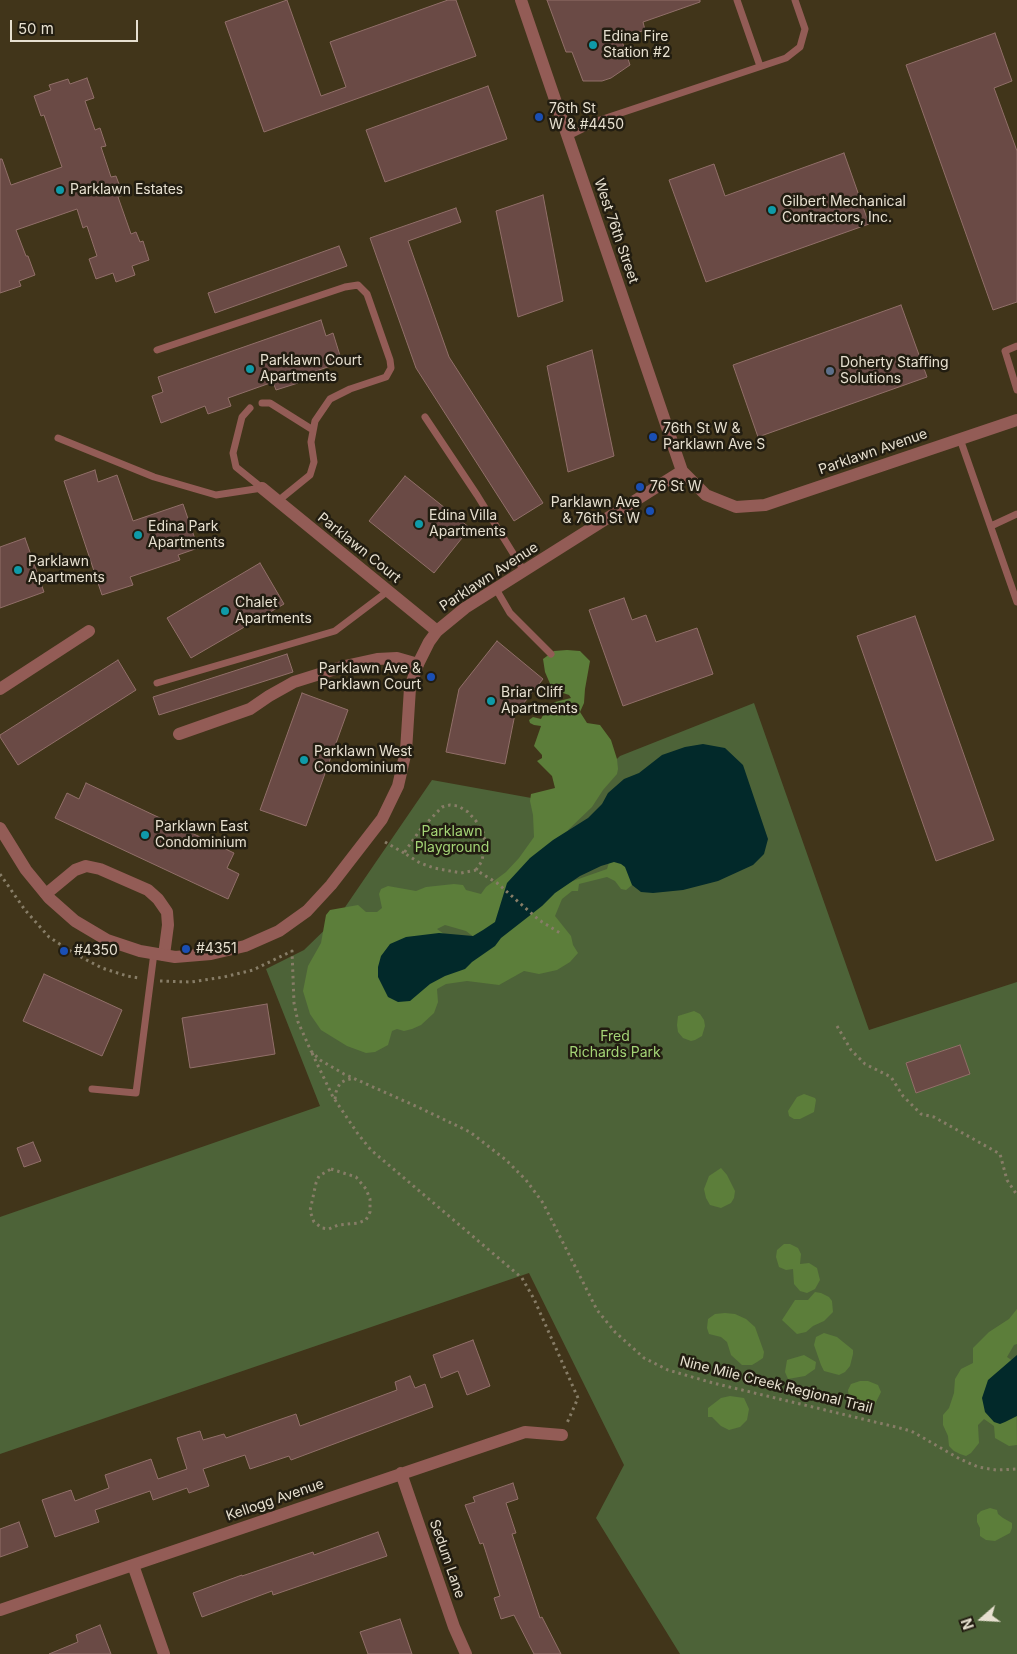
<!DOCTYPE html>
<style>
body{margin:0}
#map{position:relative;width:1017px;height:1654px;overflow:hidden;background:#41351a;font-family:Inter,sans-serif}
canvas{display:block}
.north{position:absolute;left:957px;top:1594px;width:50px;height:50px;-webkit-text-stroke:4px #221d11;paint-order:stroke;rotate:251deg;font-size:14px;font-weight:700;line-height:20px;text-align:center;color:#e7e0d0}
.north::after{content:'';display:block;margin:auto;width:18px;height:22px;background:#e7e0d0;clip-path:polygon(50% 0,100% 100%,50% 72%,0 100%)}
.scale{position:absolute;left:10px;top:20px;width:128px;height:22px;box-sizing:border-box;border:2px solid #e7e0d0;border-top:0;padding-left:6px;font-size:15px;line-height:18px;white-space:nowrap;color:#e7e0d0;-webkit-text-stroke:4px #221d11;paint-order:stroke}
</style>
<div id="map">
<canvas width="1017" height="1654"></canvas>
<div class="north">N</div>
<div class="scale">50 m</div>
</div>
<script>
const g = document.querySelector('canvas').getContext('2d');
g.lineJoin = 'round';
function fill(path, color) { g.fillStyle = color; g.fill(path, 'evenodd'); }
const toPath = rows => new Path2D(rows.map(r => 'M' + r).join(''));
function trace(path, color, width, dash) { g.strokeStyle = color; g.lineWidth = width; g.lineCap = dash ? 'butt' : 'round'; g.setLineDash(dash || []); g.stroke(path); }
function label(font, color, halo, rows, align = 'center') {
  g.font = font + ' Inter,sans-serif'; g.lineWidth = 5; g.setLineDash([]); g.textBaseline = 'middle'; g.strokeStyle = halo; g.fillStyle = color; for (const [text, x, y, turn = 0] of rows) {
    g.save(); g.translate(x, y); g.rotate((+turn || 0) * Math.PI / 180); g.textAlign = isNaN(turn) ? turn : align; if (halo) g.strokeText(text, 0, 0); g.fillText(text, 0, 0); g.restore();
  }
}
fill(toPath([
 [754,703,869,1030,1017,982,1017,1654,680,1654,596,1518,624,1465,529,1273,0,1454,0,1217,320,1106,266,969,304,950,339,916,432,780,570,805,620,756]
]), '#4d6338');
fill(toPath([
 [567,650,580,651,590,661,585,689,584,703,580,712,587,723,600,725,611,740,617,759,618,769,617,774,603,790,592,807,568,830,553,888,607,869,611,856,628,856,637,881,626,890,621,889,615,881,607,877,579,884,578,891,572,891,562,899,555,916,571,936,573,945,578,953,570,962,557,970,539,974,524,971,499,985,467,981,446,984,437,989,438,1002,434,1013,421,1025,412,1029,404,1031,397,1029,392,1031,388,1045,375,1052,366,1053,347,1046,321,1030,310,1014,303,991,308,966,321,943,326,915,330,910,358,905,366,912,377,912,382,908,379,894,381,889,388,886,416,891,426,887,454,884,463,885,466,890,481,894,486,887,506,872,519,858,534,837,533,815,530,801,531,794,555,788,552,776,537,761,542,758,542,755,534,746,541,726,534,725,530,723,529,720,533,717,541,719,548,706,555,702,571,698,569,695,560,692,551,686,545,672,543,659,554,651],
 [445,925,466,931,479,941,444,934,437,929],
 [694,1011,700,1014,704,1020,705,1026,702,1036,695,1040,691,1041,683,1038,678,1032,677,1025,678,1016],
 [804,1094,815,1098,816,1100,814,1112,800,1119,794,1119,789,1116,788,1111,797,1097],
 [721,1168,727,1175,735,1191,734,1198,731,1203,721,1208,710,1205,706,1198,704,1189,709,1176],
 [784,1244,790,1244,798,1248,801,1254,800,1264,809,1263,817,1268,820,1280,815,1289,807,1293,800,1291,794,1284,793,1269,786,1270,779,1267,776,1257,777,1250],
 [815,1292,821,1293,829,1297,832,1301,833,1312,824,1321,813,1326,806,1332,797,1334,782,1320,795,1300,808,1300],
 [1017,1309,1017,1344,1014,1345,1007,1357,1016,1363,1017,1445,1009,1446,995,1438,994,1426,984,1419,978,1425,979,1443,971,1453,966,1456,960,1454,954,1451,949,1446,948,1436,943,1425,943,1415,949,1408,954,1393,955,1379,961,1369,973,1363,973,1348,989,1332,1009,1319],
 [725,1313,735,1314,746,1319,755,1327,764,1352,763,1358,757,1362,752,1365,742,1365,731,1355,727,1342,721,1337,709,1334,707,1328,708,1319,715,1314],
 [824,1333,837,1337,853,1350,853,1354,850,1366,845,1372,839,1375,824,1371,821,1365,814,1345,816,1337],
 [804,1355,816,1362,815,1369,805,1376,788,1379,785,1372,787,1360],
 [860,1381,868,1381,878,1385,881,1392,874,1406,865,1411,861,1411,855,1407,849,1399,848,1390,851,1384],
 [730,1396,744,1398,749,1409,747,1420,740,1427,729,1430,721,1426,712,1417,708,1417,708,1408,721,1398],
 [990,1508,997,1510,998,1514,1003,1518,1012,1523,1012,1528,1010,1533,995,1541,986,1540,980,1536,980,1528,977,1522,977,1515,981,1511]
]), '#5c7e3a');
fill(toPath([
 [703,744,725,748,743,765,768,839,764,854,753,865,718,881,683,890,653,893,641,892,632,885,625,867,621,864,614,862,601,866,580,876,555,893,542,906,501,938,495,946,472,962,465,969,445,976,430,984,410,1001,398,1002,388,997,378,977,378,967,381,956,390,944,406,937,439,933,473,936,483,930,495,922,507,883,530,858,553,840,588,818,602,804,608,793,624,779,639,773,662,755,685,747],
 [1017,1355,1017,1416,1005,1422,1000,1424,994,1422,985,1412,982,1398,988,1380]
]), '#02292a');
const building = toPath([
 [287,0,321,96,346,87,330,42,448,0,456,0,476,56,264,132,225,22,287,0],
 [547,0,700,0,700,2,643,22,645,30,621,38,630,65,611,78,602,81,583,81,572,52,566,52,547,0],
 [995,33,1012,81,994,88,1017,151,1017,302,993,310,906,65,995,33],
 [87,78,94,98,85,101,95,130,100,128,106,146,101,147,111,177,116,176,123,195,118,197,131,234,136,232,140,242,143,241,149,260,132,266,135,275,116,282,113,273,96,279,89,259,97,256,87,226,83,228,77,209,16,230,26,256,28,256,35,275,19,281,21,286,0,293,0,159,2,159,11,185,62,167,44,115,41,116,34,96,51,90,49,85,68,79,70,84,87,78],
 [488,86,507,139,385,182,366,130,488,86],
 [844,153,869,224,706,282,669,180,714,164,725,196,844,153],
 [543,195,563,301,518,317,496,211,543,195],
 [456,208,461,222,408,241,449,357,543,503,514,521,416,368,370,238,456,208],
 [339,246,347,266,215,313,208,293,339,246],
 [901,305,927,377,758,437,733,365,901,305],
 [321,320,326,336,333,333,342,362,296,378,298,383,276,390,273,382,228,398,231,406,208,414,205,406,161,423,152,396,163,392,158,377,321,320],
 [592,350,614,456,568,472,547,366,592,350],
 [95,470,98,482,117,475,133,521,183,504,198,548,178,555,180,560,130,577,133,585,102,595,64,481,95,470],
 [405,476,470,528,434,573,369,521,405,476],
 [25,538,44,592,0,608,0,547,25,538],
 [260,563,284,604,191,658,167,618,260,563],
 [624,598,632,620,646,615,656,642,697,628,713,674,623,706,589,610,624,598],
 [915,616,994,840,936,861,857,636,915,616],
 [497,641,543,679,515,714,505,764,446,752,459,689,497,641],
 [287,654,293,672,159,715,153,697,287,654],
 [118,660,136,690,18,765,0,737,0,735,118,660],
 [302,693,348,710,306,826,260,810,302,693],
 [86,783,234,853,227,868,239,874,228,899,55,818,67,793,79,799,86,783],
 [44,974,122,1010,102,1056,23,1021,44,974],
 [267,1004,275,1054,190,1068,182,1018,267,1004],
 [960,1045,970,1074,916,1093,906,1063,960,1045],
 [33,1142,41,1161,24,1167,17,1148,33,1142],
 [473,1340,490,1386,467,1395,458,1371,441,1378,433,1355,473,1340],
 [410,1376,415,1388,425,1384,433,1407,291,1460,289,1456,250,1469,245,1455,203,1469,209,1486,189,1493,187,1488,153,1500,150,1491,95,1510,99,1522,55,1537,42,1500,71,1490,75,1501,109,1488,105,1475,151,1459,158,1479,187,1469,177,1438,200,1431,203,1440,224,1434,226,1438,296,1414,300,1426,397,1390,395,1382,410,1376],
 [513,1483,518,1499,506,1503,516,1533,512,1534,540,1618,542,1617,561,1654,534,1654,514,1615,501,1619,494,1598,500,1596,483,1543,480,1544,465,1505,475,1502,473,1497,513,1483],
 [19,1522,28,1547,0,1557,0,1529,19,1522],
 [378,1532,387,1556,273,1595,272,1591,202,1617,193,1593,242,1575,242,1576,313,1552,314,1555,378,1532],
 [400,1619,412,1654,368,1654,360,1632,400,1619],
 [100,1625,111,1654,49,1654,78,1642,76,1635,100,1625]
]);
fill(building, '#6a4a45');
trace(building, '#916f69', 1);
trace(toPath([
 [385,842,404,853],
 [476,870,482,861,485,842,483,832,476,821,468,812,458,806,450,805,442,807,420,830,404,853,420,863,434,868,461,873,476,870,497,883,539,920,560,933],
 [0,874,25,910,49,937,75,954,102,968,127,976,139,978],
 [160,981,191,982,224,977,253,970,292,951,294,1003,298,1022,311,1051,320,1060,344,1074,420,1108,470,1132,506,1160,526,1180,543,1203,597,1310,615,1332,644,1358,668,1370,713,1383,904,1429,913,1432,960,1459,978,1467,996,1470,1017,1469],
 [837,1026,851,1050,865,1064,891,1077,903,1096,921,1114,934,1117,1000,1154,1007,1180,1017,1195],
 [312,1053,333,1097,358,1134,371,1150,522,1278,534,1299,578,1398,567,1423],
 [335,1099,336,1092,340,1083,346,1080,354,1078],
 [331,1169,356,1177,366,1189,370,1199,370,1212,366,1220,358,1223,338,1225,329,1229,322,1228,314,1222,310,1211,316,1183,319,1176,331,1169]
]), '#877d67', 3, [2.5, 4]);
trace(toPath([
 [737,0,760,66],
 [568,136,600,120,786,58,800,47,805,29,795,0],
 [1017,346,1005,351,1017,390],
 [157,350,345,287,358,285,367,294,390,360,391,368,386,377,350,389,330,399,315,421,311,442,314,462,310,475,278,501],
 [262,403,270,403,313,430],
 [250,408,242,417,233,453,236,467,262,488],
 [425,417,477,495,524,571],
 [58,438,154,477,216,495,262,488],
 [960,439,1017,602],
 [991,526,1017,514],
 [496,589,510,613,551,654],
 [157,683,335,631,388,591],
 [92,1089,136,1093,154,953]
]), '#935c56', 7);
trace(toPath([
 [262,488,437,631],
 [0,689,89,631],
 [179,734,250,709,269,696,294,682,345,666,377,659,397,658,418,664],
 [46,894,75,870,86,866,100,869,148,890,158,899,167,912,168,925,164,955],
 [401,1473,454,1627,466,1654],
 [133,1565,164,1654],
 [0,1610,525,1432,562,1435]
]), '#935c56', 12);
trace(toPath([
 [521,0,682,471,706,495,736,507,765,505,1017,420],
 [0,828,26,870,49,898,75,921,107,940,140,951,175,957,211,954,245,946,279,931,307,911,331,885,382,819,398,786,406,751,410,688,418,664,429,642,437,631,465,608,682,471]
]), '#935c56', 12);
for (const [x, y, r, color] of [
 [593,45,5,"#0f9aa8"],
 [539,117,5,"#1a4fb4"],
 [60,190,5,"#0f9aa8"],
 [772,210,5,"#0f9aa8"],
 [250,369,5,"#0f9aa8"],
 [830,371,5,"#5c6f8a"],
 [653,437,5,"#1a4fb4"],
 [640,487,5,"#1a4fb4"],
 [650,511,5,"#1a4fb4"],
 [419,524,5,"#0f9aa8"],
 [138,535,5,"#0f9aa8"],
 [18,570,5,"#0f9aa8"],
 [225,611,5,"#0f9aa8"],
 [431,677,5,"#1a4fb4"],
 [491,701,5,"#0f9aa8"],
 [304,760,5,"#0f9aa8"],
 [145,835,5,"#0f9aa8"],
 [186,949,5,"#1a4fb4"],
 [64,951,5,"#1a4fb4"]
]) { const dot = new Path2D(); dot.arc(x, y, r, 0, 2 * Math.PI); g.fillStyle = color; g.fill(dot); trace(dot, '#221d11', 2); }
label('14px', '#e7e0d0', '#221d11', [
 ["Edina Fire",603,37],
 ["Station #2",603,53],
 ["76th St",549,109],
 ["W & #4450",549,125],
 ["Parklawn Estates",70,190],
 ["Gilbert Mechanical",782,202],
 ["Contractors, Inc.",782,218],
 ["Parklawn Court",260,361],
 ["Apartments",260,377],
 ["Doherty Staffing",840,363],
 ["Solutions",840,379],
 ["76th St W &",663,429],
 ["Parklawn Ave S",663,445],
 ["76 St W",650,487],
 ["Parklawn Ave",640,503,"right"],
 ["& 76th St W",640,519,"right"],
 ["Edina Villa",429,516],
 ["Apartments",429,532],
 ["Edina Park",148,527],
 ["Apartments",148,543],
 ["Parklawn",28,562],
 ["Apartments",28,578],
 ["Chalet",235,603],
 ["Apartments",235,619],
 ["Parklawn Ave &",421,669,"right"],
 ["Parklawn Court",421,685,"right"],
 ["Briar Cliff",501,693],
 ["Apartments",501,709],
 ["Parklawn West",314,752],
 ["Condominium",314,768],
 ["Parklawn East",155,827],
 ["Condominium",155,843],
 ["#4351",196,949],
 ["#4350",74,951]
], 'left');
label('14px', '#e7e0d0', '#221d11', [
 ["West 76th Street",616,231,71],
 ["Parklawn Avenue",873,452,-19],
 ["Parklawn Court",359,548,39],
 ["Parklawn Avenue",489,577,-33],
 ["Nine Mile Creek Regional Trail",776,1385,14],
 ["Kellogg Avenue",275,1500,-19],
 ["Sedum Lane",447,1559,71]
]);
label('14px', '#a4d476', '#221d11', [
 ["Parklawn",452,832],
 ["Playground",452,848],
 ["Fred",615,1037],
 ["Richards Park",615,1053]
]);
</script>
